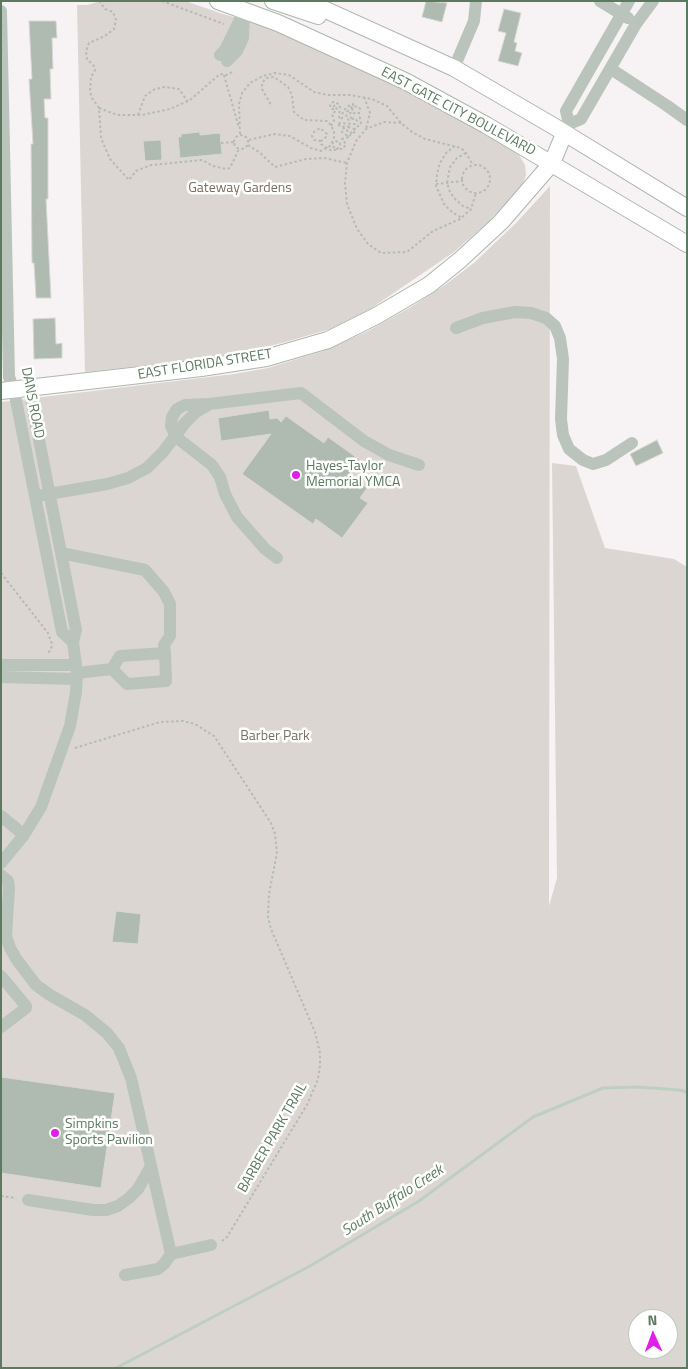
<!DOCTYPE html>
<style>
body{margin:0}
#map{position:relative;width:688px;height:1369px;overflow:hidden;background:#f7f3f4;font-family:"Titillium Web",sans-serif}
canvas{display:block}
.frame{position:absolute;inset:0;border:2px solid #5c7961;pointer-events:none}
.north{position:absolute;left:628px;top:1309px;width:50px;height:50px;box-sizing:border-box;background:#fff;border:1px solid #bec9c0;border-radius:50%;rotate:358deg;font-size:14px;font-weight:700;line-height:20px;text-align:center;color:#5c7961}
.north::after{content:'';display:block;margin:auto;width:18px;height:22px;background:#e21fea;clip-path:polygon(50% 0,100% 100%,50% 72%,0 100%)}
</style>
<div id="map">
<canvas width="688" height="1369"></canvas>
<div class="frame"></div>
<div class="north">N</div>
</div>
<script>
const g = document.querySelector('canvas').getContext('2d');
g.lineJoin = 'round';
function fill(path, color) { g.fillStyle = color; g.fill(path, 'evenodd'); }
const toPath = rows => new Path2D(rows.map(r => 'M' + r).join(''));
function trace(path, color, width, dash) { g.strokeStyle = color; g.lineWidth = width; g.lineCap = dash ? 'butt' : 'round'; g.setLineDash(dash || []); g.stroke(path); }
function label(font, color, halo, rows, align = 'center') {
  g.font = font + ' "Titillium Web",sans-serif'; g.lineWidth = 5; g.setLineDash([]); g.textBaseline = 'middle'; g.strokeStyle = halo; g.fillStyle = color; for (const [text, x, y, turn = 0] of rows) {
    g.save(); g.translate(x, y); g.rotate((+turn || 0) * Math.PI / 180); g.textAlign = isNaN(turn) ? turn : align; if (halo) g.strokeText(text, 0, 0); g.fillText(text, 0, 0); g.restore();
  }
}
fill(toPath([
 [100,1,185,1,223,14,267,26,412,91,461,116,519,155,525,165,526,175,522,186,513,196,488,222,454,252,370,309,330,329,282,343,237,353,194,360,85,372,77,5,88,5],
 [550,186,549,906,557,878,552,463,576,466,605,548,674,559,687,567,687,1368,1,1368,1,402,234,374,268,368,323,351,368,331,411,307,445,285,475,262,517,222],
 [638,1319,668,1319,668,1349,638,1349]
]), '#dcd6d2');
trace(toPath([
 [116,1368,310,1266,419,1201,533,1117,603,1088,638,1087,679,1090,687,1092]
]), '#bfcfbf', 3);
const building = toPath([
 [426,1,447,3,442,22,422,17,426,1],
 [504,9,521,13,514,42,517,43,515,51,522,53,518,66,498,61,506,33,498,31,504,9],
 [29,21,56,21,57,38,52,38,53,69,50,69,51,99,44,99,45,118,48,118,48,199,46,199,51,298,36,298,34,263,32,263,31,144,33,144,29,79,32,79,29,21],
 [200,132,200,135,220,133,222,154,180,158,178,137,181,137,181,134,200,132],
 [161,140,162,160,145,161,143,141,161,140],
 [55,318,56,344,62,343,62,358,34,359,33,319,55,318],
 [269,410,270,419,277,418,281,422,286,416,324,443,328,437,360,460,349,475,367,488,360,498,368,503,342,538,316,519,313,524,242,474,271,434,221,441,218,418,269,410],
 [657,440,663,453,636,466,630,454,657,440],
 [116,911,141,914,138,944,112,942,116,911],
 [1,1077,115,1093,101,1188,1,1173,1,1077]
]);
fill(building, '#afbbb0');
trace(building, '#d8d6d6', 1);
const major = toPath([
 [218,1,278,23,405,81,486,125,687,244],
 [273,1,318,16],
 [306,1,454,68,555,127,687,208],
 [1,391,201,368,266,358,328,340,376,316,429,285,460,260,501,222,552,163,564,134]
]);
trace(major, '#acb7ae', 18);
trace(toPath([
 [162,1,224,24],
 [232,72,227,75,220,74,190,100,170,109,142,115,117,115,99,108,101,138,110,159,129,180,136,171,151,165,202,160,213,166,226,169,230,168,239,149],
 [224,75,239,128],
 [364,97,370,113,366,129],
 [99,108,92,98,90,92,91,77,95,70,94,66,87,59,86,51,89,43,105,36,114,29,116,20,113,12,105,9,100,2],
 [138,115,145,96,155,89,165,87,179,89,188,102],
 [351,119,350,113,354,113],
 [401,123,384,122,366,129,356,141,347,163,345,183,347,204,357,229,368,244,381,253,407,252,433,231,460,219,471,209,476,193],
 [331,126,334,121,332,114,337,110,335,105,333,107,334,109,331,109,330,105,333,102,335,102,340,105,339,119,342,118,343,111,350,105,353,104,353,106,352,112,356,114,359,113,360,109,359,107,353,106,347,112,346,118,349,120,355,118,357,121,355,124,340,123,337,124,342,127,348,126,348,127,342,129,342,132,349,137,342,139,346,144,343,149,337,149,340,146,340,143,336,141,333,142,332,146,337,149],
 [240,134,239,104,242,93,250,83,263,76,275,73,289,75,314,92,328,95,350,95,372,99,387,106,402,124,412,132,425,139,461,148,466,153,473,165],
 '234 142a7 7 0 1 1 14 0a7 7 0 1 1-14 0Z',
 [349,136,356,131,355,129,351,133,348,132,347,130,348,127,354,129,361,124,359,113],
 [249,140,274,134,290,136,311,148,321,151,330,146,334,139,334,131,328,121,304,120,294,112,292,95,288,87,274,77,266,78,262,83,262,89,270,103,271,107],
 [321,141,314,140,312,136,314,132,320,128,327,134,326,137,321,141,321,144,332,151,337,149],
 [221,143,234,142],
 [248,145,259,152,275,167,306,159,324,158,347,163],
 [455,146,446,153,440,163,437,174,436,186,444,204,452,212,462,218],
 [466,153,457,158,450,167,447,183,450,192,455,199,463,206,471,209],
 '462 179a14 14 0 1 1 28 0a14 14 0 1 1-28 0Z',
 [436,184,463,181],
 [1,573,48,633,52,644,51,649,48,653],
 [75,748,160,722,183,721,195,724,214,736,271,823,275,834,277,853,269,894,268,917,271,929,315,1032,320,1053,320,1066,318,1079,308,1103,227,1237,222,1241],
 [1,1196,16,1198]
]), '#b3bbb4', 2, [2.5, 2.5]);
trace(toPath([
 [600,1,628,18],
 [1,11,9,377,14,390,62,632,73,642],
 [220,55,225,50,243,13],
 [227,61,237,51,243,38,244,11],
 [454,68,474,21,476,1],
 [611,69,666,105,687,120],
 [569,124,566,111,629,1],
 [564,134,569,124,581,119,636,24,653,1],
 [456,328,483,318,515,312,531,313,546,318,555,326,560,338,563,359,561,419,563,435,569,449,583,460,593,464,606,460,632,443],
 [43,495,107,484,128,478,147,468,163,452,185,423,196,412,208,405],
 [61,553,145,570,164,592,170,604,170,636,164,645,165,653],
 [277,558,265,549,237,517,225,494,220,477,212,465,176,437,171,426,172,417,177,409,185,405,209,404,301,393,364,441,389,455,419,465],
 [1,665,76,665],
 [77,673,112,669,120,656,165,653,166,681,127,684,112,669],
 [1,677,77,679],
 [1,816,24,835],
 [1,863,24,835,41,807,70,726,76,692,77,673,73,642,76,630,29,388],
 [1,875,8,881,9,888,6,936,10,948,17,960,36,985,50,995,85,1015,107,1033,119,1048,131,1078,171,1254,164,1264,158,1269,125,1275],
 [1,976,26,1006,26,1008,1,1027],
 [28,1200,93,1210,106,1210,118,1206,129,1198,138,1189,151,1166],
 [171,1254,211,1245]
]), '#bac4bc', 12);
trace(major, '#fff', 16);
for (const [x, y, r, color] of [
 [296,475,5,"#e21fea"],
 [55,1133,5,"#e21fea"]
]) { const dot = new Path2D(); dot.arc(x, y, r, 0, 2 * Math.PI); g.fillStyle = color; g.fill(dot); trace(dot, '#fff', 2); }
label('14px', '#5c7961', '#fff', [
 ["EAST GATE CITY BOULEVARD",458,112,28],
 ["EAST FLORIDA STREET",205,365,-9],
 ["DANS ROAD",32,403,79],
 ["BARBER PARK TRAIL",273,1138,-60]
]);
label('14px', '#7c7063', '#fff', [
 ["Gateway Gardens",240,189],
 ["Barber Park",275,737]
]);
label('14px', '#5c7961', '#fff', [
 ["Hayes-Taylor",306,467],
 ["Memorial YMCA",306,483],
 ["Simpkins",65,1125],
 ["Sports Pavilion",65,1141]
], 'left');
label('italic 15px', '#5b7b5b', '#fff', [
 ["South Buffalo Creek",393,1201,-33]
]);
</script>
